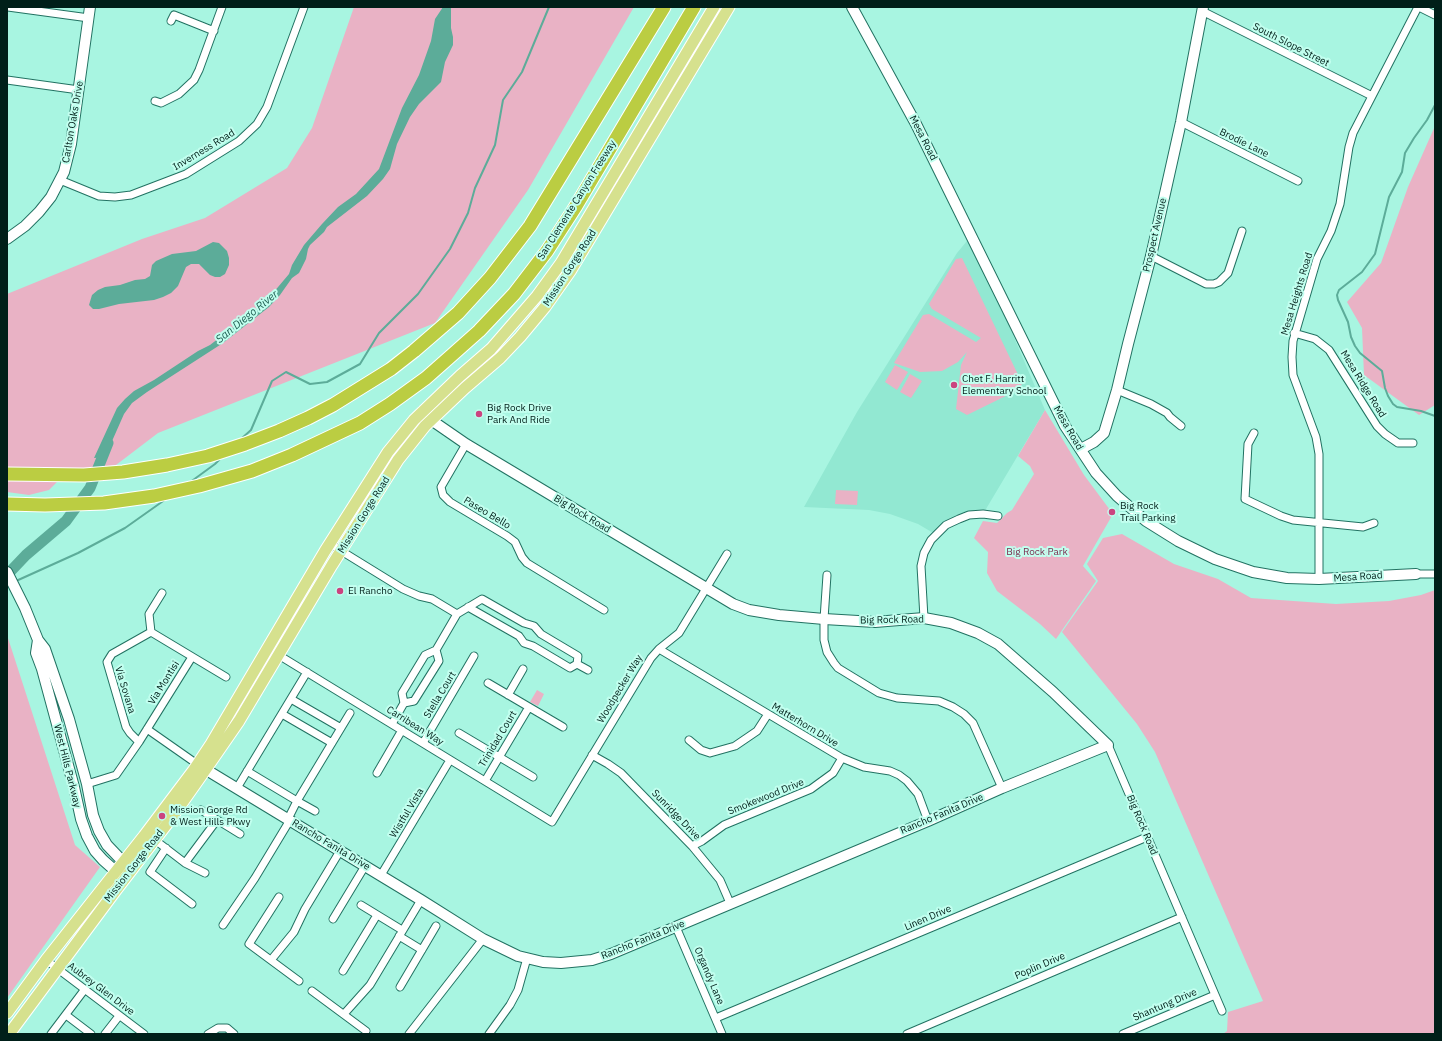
<!DOCTYPE html>
<style>
body{margin:0}
#map{position:relative;width:1442px;height:1041px;overflow:hidden;background:#a8f5e1;font-family:"IBM Plex Sans",sans-serif}
canvas{display:block}
.frame{position:absolute;inset:0;border:8px solid #001f19;pointer-events:none}
</style>
<div id="map">
<canvas width="1442" height="1041"></canvas>
<div class="frame"></div>
</div>
<script>
const g = document.querySelector('canvas').getContext('2d');
g.lineJoin = 'round';
function fill(path, color) { g.fillStyle = color; g.fill(path, 'evenodd'); }
const toPath = rows => new Path2D(rows.map(r => 'M' + r).join(''));
function trace(path, color, width, dash) { g.strokeStyle = color; g.lineWidth = width; g.lineCap = dash ? 'butt' : 'round'; g.setLineDash(dash || []); g.stroke(path); }
function label(font, color, halo, rows, align = 'center') {
  g.font = font + ' "IBM Plex Sans",sans-serif'; g.lineWidth = 4; g.setLineDash([]); g.textBaseline = 'middle'; g.strokeStyle = halo; g.fillStyle = color; for (const [text, x, y, turn = 0] of rows) {
    g.save(); g.translate(x, y); g.rotate((+turn || 0) * Math.PI / 180); g.textAlign = isNaN(turn) ? turn : align; if (halo) g.strokeText(text, 0, 0); g.fillText(text, 0, 0); g.restore();
  }
}
fill(toPath([
 [971,236,1045,410,983,514,969,516,935,534,918,524,890,514,869,510,804,507,857,412,957,253]
]), '#92e8d2');
fill(toPath([
 [354,7,634,7,528,190,435,323,158,433,116,465,65,474,49,490,29,495,7,492,7,294,142,239,205,218,287,168,312,128],
 [1435,126,1435,405,1419,415,1364,375,1362,328,1347,302,1381,263,1408,187],
 [962,258,1022,383,1020,389,967,415,956,409,961,365,967,352,958,362,942,371,920,372,894,363,923,315,929,314,976,342,981,338,932,309,929,304,956,259],
 [895,365,908,372,897,390,885,382],
 [910,374,922,381,911,398,900,392],
 [1045,410,1084,475,1113,514,1083,566,1096,581,1056,639,1040,624,997,591,987,573,988,552,974,538,983,521,997,523,1007,513,1012,510,1034,474,1030,466,1018,456],
 [836,490,858,491,857,505,835,504],
 [1122,534,1174,564,1218,579,1251,598,1336,604,1389,601,1421,595,1435,590,1435,1034,1223,1034,1227,1031,1228,1012,1263,1001,1155,752,1137,724,1062,632,1098,581,1087,564,1103,538],
 [7,635,75,845,100,867,7,998],
 [537,690,544,694,538,706,530,702]
]), '#e9b2c5');
fill(toPath([
 [443,7,451,7,451,28,453,37,453,45,445,62,441,82,419,104,410,117,397,144,390,169,383,179,367,196,327,227,324,232,310,245,308,249,306,259,299,273,292,278,280,295,269,307,223,343,147,392,132,403,124,414,105,457,94,458,117,408,125,399,134,391,154,380,198,351,210,345,258,308,273,293,289,274,292,265,304,245,322,224,338,207,356,194,379,169,402,108,419,75,431,41,435,19],
 [213,242,219,243,227,251,229,258,229,265,225,274,220,277,215,277,210,275,199,264,191,264,186,267,178,286,171,293,163,297,154,300,119,304,99,309,93,309,89,305,92,295,98,290,105,287,120,285,135,280,145,279,150,276,152,265,156,261,172,254,196,251]
]), '#5cac99');
trace(toPath([
 [1435,105,1427,120,1414,138,1405,153,1402,172,1389,197,1375,254,1362,272,1339,290,1337,295,1338,300,1348,322,1351,337,1355,346,1360,353,1382,371,1385,388,1388,396,1393,404,1397,407,1421,411,1435,416],
 [241,439,251,430,272,381,286,372,310,384,327,382,360,364,379,333,418,294,450,249,468,213,475,188,495,145,503,100,522,72,549,7],
 [189,483,215,464,222,457],
 [16,581,78,553,125,528,166,499]
]), '#5cac99', 2);
trace(toPath([
 [7,575,26,555,66,521,90,488,108,443]
]), '#5cac99', 11);
const street = toPath([
 [8,7,89,18],
 [1419,7,1435,15],
 [1202,11,1372,96],
 [171,21,174,15,214,31],
 [7,80,79,90],
 [155,101,161,103,179,94,194,80,199,70,222,7],
 [1181,122,1298,181],
 [60,180,99,196,115,197,131,195,186,174,239,141,257,124,267,107,304,7],
 [1151,256,1206,284,1214,284,1219,282,1228,273,1242,231],
 [1294,333,1315,339,1329,350,1377,426,1385,434,1398,443,1413,443],
 [1117,390,1151,404,1167,413,1170,417,1181,426],
 [1254,433,1248,444,1245,499,1281,516,1293,520,1363,527,1374,523],
 [466,444,441,487,443,495,450,502,507,536,515,542,522,557,527,563,604,610],
 [330,544,403,589,419,596,432,599,457,614],
 [1416,574,1435,574],
 [827,575,824,619,824,640,827,652,834,663,838,668,879,693,897,698,939,701,953,707,964,714,973,723,1002,788],
 [1319,579,1319,454,1316,437,1293,375,1292,357,1293,341,1317,259,1331,231,1340,204,1349,147,1353,133,1418,7],
 [468,607,519,636,524,643,533,646,570,668,577,664],
 [924,618,921,566,924,553,931,540,946,525,959,519,969,515,983,514,998,516],
 [151,632,149,614,162,593],
 [267,648,552,822,651,658,659,649,679,633,727,554],
 [659,649,842,758,864,767,890,771,899,775,907,781,918,794,928,821],
 [577,664,588,670],
 [488,683,563,727],
 [508,695,523,669],
 [291,699,341,728],
 [404,703,414,701,439,661,436,650],
 [282,714,332,743],
 [392,724,404,703,402,693,425,655,436,650,457,614,482,599,524,623,534,626,541,634,578,656,577,664],
 [147,729,197,764],
 [459,733,533,777],
 [689,740,701,750,710,753,735,746,757,731,768,714],
 [139,742,130,733,126,727,107,662,112,654,151,632,226,677],
 [423,743,474,656],
 [1108,745,1222,1011],
 [592,755,608,764,621,773,692,846,720,880,730,903],
 [247,771,297,801,288,819],
 [377,773,402,730],
 [485,781,529,707],
 [87,784,116,775,139,742,192,657],
 [237,788,307,672],
 [201,810,240,834],
 [315,811,297,801,350,713],
 [155,840,185,863,205,873],
 [692,846,702,841,724,825,811,789,833,773,842,758],
 [166,848,150,872,192,904],
 [185,863,217,820],
 [381,875,450,760],
 [279,897,249,944,299,981],
 [361,905,402,930],
 [333,919,365,866],
 [223,925,255,878,290,820],
 [676,927,722,1034],
 [399,936,422,950],
 [46,960,144,1034],
 [271,960,294,932,305,909,340,851],
 [343,971,377,915],
 [400,987,436,926],
 [312,991,366,1031],
 [344,1014,370,985,421,900],
 [66,1015,91,1034],
 [716,1018,1147,837],
 [51,1034,85,989],
 [105,1034,119,1016],
 [208,1034,218,1028,227,1028,234,1034],
 [409,1034,483,939],
 [489,1034,510,1005,518,990,527,958],
 [907,1034,1182,917],
 [1123,1034,1215,995]
]);
const secondary = toPath([
 [852,7,916,124,1065,426,1096,473,1117,496,1146,521,1178,541,1215,559,1253,572,1287,578,1319,579,1416,574],
 [7,239,25,226,39,212,51,197,64,172,71,144,90,7],
 [1081,449,1094,442,1104,433,1117,390,1128,344,1151,256,1181,122,1203,7],
 [7,572,25,608,38,640,45,649,69,719,87,784,93,815,99,831,107,845,128,867],
 [38,640,36,653,42,669,74,787,81,819,87,836,95,851,103,860,121,876],
 [200,766,421,900,483,939,518,956,543,962,561,963,592,960,611,954,928,821,1002,788,1108,745,1053,692,998,644,978,633,951,623,924,618,875,622,824,619,779,615,749,610,733,604,466,444,437,424,423,411]
]);
const primary = toPath([
 [7,1013,46,960,144,836,193,771,211,744,325,551,388,452,414,420,460,376,491,349,537,296,561,263,714,7],
 [9,1034,116,890,170,820,201,776,239,721,332,565,398,460,425,426,465,388,500,358,520,337,545,307,571,270,729,7]
]);
const highway = toPath([
 [7,474,84,475,123,472,167,465,208,456,245,444,279,431,308,418,333,405,391,369,414,351,458,313,490,278,530,226,664,7],
 [7,504,45,505,104,503,154,496,199,486,252,471,292,455,360,423,390,404,426,378,452,355,479,331,514,294,547,251,576,206,694,7]
]);
trace(street, '#227262', 9);
trace(secondary, '#227262', 12);
trace(primary, '#fff', 13);
trace(highway, '#fff', 15);
trace(street, '#fff', 7);
trace(secondary, '#fff', 10);
trace(primary, '#d6e18e', 11);
trace(highway, '#bbcd42', 13);
for (const [x, y, r, color] of [
 [954,385,4,"#cb437f"],
 [479,414,4,"#cb437f"],
 [1112,512,4,"#cb437f"],
 [340,591,4,"#cb437f"],
 [162,816,4,"#cb437f"]
]) { const dot = new Path2D(); dot.arc(x, y, r, 0, 2 * Math.PI); g.fillStyle = color; g.fill(dot); trace(dot, '#c2ffef', 1.5); }
label('10px', '#001f19', '#c2ffef', [
 ["South Slope Street",1291,45,27],
 ["Carlton Oaks Drive",73,122,-80],
 ["Mesa Road",923,138,63],
 ["Brodie Lane",1244,143,26],
 ["Inverness Road",204,150,-31],
 ["San Clemente Canyon Freeway",577,200,-58],
 ["Prospect Avenue",1155,235,-77],
 ["Mission Gorge Road",570,268,-57],
 ["Mesa Heights Road",1297,294,-73],
 ["Mesa Ridge Road",1363,384,58],
 ["Mesa Road",1068,428,60],
 ["Paseo Bello",487,513,31],
 ["Big Rock Road",582,514,31],
 ["Mission Gorge Road",364,515,-58],
 ["Mesa Road",1358,577,-4],
 ["Big Rock Road",892,620,-1],
 ["Via Montisi",164,683,-58],
 ["Woodpecker Way",620,689,-59],
 ["Via Sovana",125,690,73],
 ["Stella Court",440,695,-59],
 ["Matterhorn Drive",805,725,31],
 ["Carribean Way",415,726,32],
 ["Trinidad Court",498,739,-59],
 ["West Hills Parkway",67,766,76],
 ["Smokewood Drive",766,797,-22],
 ["Wistful Vista",407,813,-59],
 ["Rancho Fanita Drive",942,814,-23],
 ["Sunridge Drive",676,815,46],
 ["Big Rock Road",1142,825,67],
 ["Rancho Fanita Drive",331,845,31],
 ["Mission Gorge Road",134,866,-52],
 ["Linen Drive",928,918,-23],
 ["Rancho Fanita Drive",643,940,-22],
 ["Poplin Drive",1040,966,-23],
 ["Organdy Lane",709,976,67],
 ["Aubrey Glen Drive",101,989,37],
 ["Shantung Drive",1165,1005,-23]
]);
label('10px', '#001f19', '#c2ffef', [
 ["Chet F. Harritt",962,379],
 ["Elementary School",962,391],
 ["Big Rock Drive",487,408],
 ["Park And Ride",487,420],
 ["Big Rock",1120,506],
 ["Trail Parking",1120,518],
 ["El Rancho",348,591],
 ["Mission Gorge Rd",170,810],
 ["& West Hills Pkwy",170,822]
], 'left');
label('10px', '#7a2c4e', '#c2ffef', [
 ["Big Rock Park",1037,552]
]);
label('italic 11px', '#206053', '#c2ffef', [
 ["San Diego River",247,317,-39]
]);
</script>
